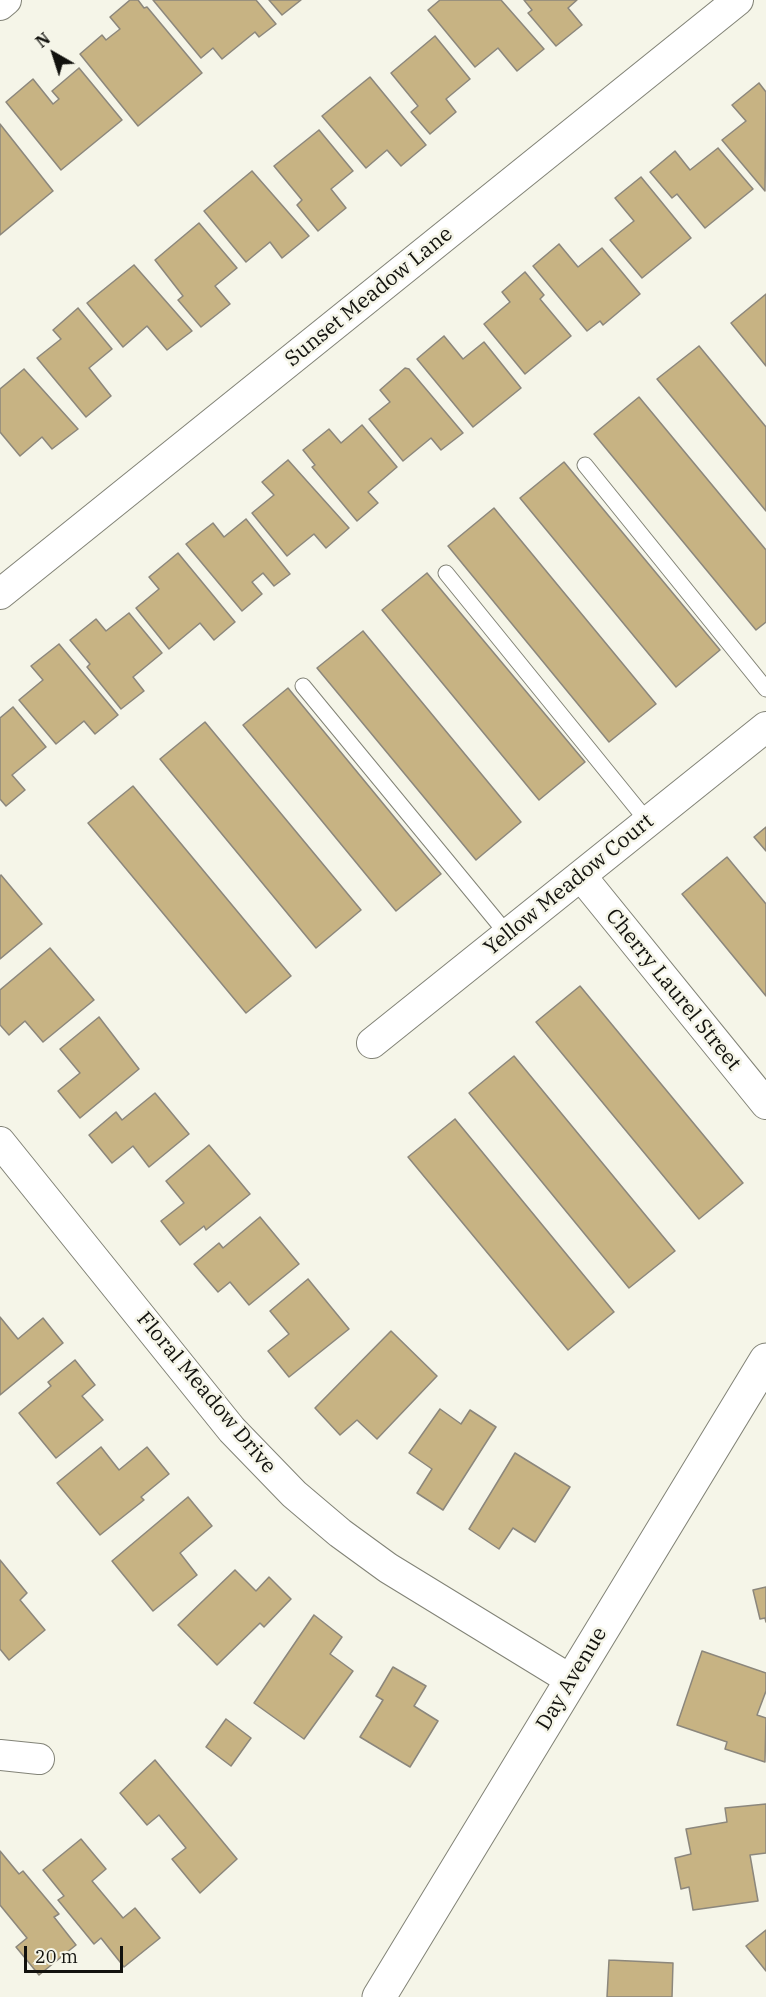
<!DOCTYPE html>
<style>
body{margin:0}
#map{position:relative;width:766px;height:1997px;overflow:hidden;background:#f5f5e8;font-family:"IBM Plex Serif",serif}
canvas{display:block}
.north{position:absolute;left:24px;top:24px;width:60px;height:60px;-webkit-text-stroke:4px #f5f5e8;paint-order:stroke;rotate:321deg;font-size:16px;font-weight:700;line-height:24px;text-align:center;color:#12120e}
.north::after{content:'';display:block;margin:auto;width:21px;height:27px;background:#12120e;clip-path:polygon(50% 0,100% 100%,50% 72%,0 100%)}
.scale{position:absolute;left:24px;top:1946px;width:99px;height:27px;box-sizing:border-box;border:3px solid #12120e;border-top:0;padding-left:8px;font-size:18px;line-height:21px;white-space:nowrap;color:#12120e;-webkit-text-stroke:4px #f5f5e8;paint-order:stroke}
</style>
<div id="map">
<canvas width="766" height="1997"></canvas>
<div class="north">N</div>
<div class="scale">20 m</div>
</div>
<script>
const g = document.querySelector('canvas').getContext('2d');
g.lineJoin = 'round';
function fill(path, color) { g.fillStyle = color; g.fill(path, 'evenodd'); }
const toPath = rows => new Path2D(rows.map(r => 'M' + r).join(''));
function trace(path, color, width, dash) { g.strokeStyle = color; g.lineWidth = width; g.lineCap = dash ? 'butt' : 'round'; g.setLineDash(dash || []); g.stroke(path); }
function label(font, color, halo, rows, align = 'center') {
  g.font = font + ' "IBM Plex Serif",serif'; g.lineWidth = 5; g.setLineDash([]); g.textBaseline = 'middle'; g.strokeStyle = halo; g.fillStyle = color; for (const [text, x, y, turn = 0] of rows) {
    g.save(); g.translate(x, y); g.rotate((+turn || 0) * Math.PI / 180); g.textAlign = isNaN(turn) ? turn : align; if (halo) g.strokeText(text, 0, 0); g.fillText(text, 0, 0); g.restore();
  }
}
const building = toPath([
 [130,0,138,0,144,8,147,7,202,73,138,126,80,54,102,35,106,40,120,29,110,17,130,0],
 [153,0,256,0,276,24,259,37,255,32,222,59,213,48,201,58,153,0],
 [269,0,301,0,282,15,269,0],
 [440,0,501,0,544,49,517,71,498,48,475,67,428,10,440,0],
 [524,0,577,0,568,8,582,25,556,46,528,13,532,10,524,0],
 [435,36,470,79,446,99,456,112,430,134,411,112,418,106,391,73,435,36],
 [79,68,122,120,61,170,6,102,33,79,53,104,59,99,52,91,79,68],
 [370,77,426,145,401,166,387,150,366,168,322,116,370,77],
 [759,83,766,92,765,191,722,140,746,121,732,105,759,83],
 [0,124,53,191,0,235,0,124],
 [319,130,353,171,331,189,346,208,318,231,297,205,302,200,274,166,319,130],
 [718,148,753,189,705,228,677,194,672,198,650,172,675,151,690,170,718,148],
 [252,171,309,236,282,258,270,242,246,262,204,211,252,171],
 [641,177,691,238,642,278,610,240,634,221,615,198,641,177],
 [199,223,237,268,215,286,230,304,201,327,178,300,183,296,155,260,199,223],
 [559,244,578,267,602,248,640,294,603,325,600,321,587,331,533,266,559,244],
 [134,265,192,331,167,350,147,326,123,347,87,303,134,265],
 [525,272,544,295,540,299,571,336,525,374,484,324,510,302,502,292,525,272],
 [766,294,766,366,731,323,766,294],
 [78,308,112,349,89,368,111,396,86,417,37,358,61,339,53,330,78,308],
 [444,336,463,359,484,342,521,388,473,427,417,359,444,336],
 [699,346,766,427,766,511,657,379,699,346],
 [405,368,409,369,463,433,441,450,431,438,403,461,369,419,390,402,380,390,405,368],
 [24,369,78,429,52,449,42,437,20,456,0,432,0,389,24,369],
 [639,397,766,550,766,622,756,630,594,434,639,397],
 [362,425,397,467,368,492,378,503,357,521,312,467,315,465,303,450,329,429,341,443,362,425],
 [288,460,349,528,326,548,314,534,287,556,252,513,274,495,262,482,288,460],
 [564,462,720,650,676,687,520,498,564,462],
 [494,508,656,704,609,742,448,546,494,508],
 [246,519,290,574,274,586,263,573,252,582,262,594,242,611,186,544,213,523,224,537,246,519],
 [178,553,235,622,214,640,200,623,169,649,136,608,159,589,149,577,178,553],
 [427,573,585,762,539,800,382,610,427,573],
 [129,613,162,653,133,677,144,691,121,709,87,667,90,664,70,640,96,619,106,631,129,613],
 [363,631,521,822,476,860,317,668,363,631],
 [59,644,118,715,95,734,84,721,56,744,19,700,43,680,31,666,59,644],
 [288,688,441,874,396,911,243,725,288,688],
 [13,707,46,747,12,775,25,790,6,806,0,799,0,718,13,707],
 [205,722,361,910,316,948,160,759,205,722],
 [133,786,291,976,246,1013,88,823,133,786],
 [766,827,766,851,754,837,766,827],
 [727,857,766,904,766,996,682,894,727,857],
 [1,875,42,924,0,959,0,876,1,875],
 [50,948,94,1000,43,1042,25,1021,9,1035,0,1025,0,990,50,948],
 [580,986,743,1183,699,1219,536,1022,580,986],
 [99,1017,139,1069,80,1118,58,1091,80,1073,60,1049,99,1017],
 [514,1056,675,1251,629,1288,469,1093,514,1056],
 [155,1093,189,1134,149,1167,133,1146,112,1163,89,1135,116,1112,122,1120,155,1093],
 [455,1119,614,1312,568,1350,408,1157,455,1119],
 [209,1145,250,1194,206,1230,204,1226,180,1245,161,1221,184,1203,166,1181,209,1145],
 [260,1217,299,1264,249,1305,230,1282,218,1292,194,1264,219,1243,223,1248,260,1217],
 [308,1279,349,1329,289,1377,268,1351,289,1334,270,1311,308,1279],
 [0,1317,18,1339,43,1318,63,1343,0,1395,0,1317],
 [391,1331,437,1376,377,1439,357,1420,340,1435,315,1408,391,1331],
 [75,1360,95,1385,82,1396,103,1420,56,1458,19,1413,51,1386,48,1382,75,1360],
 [440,1409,461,1424,470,1410,496,1427,443,1510,417,1493,432,1469,409,1453,440,1409],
 [101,1447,119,1470,147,1447,169,1474,141,1497,144,1500,100,1535,57,1483,101,1447],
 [515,1453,570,1487,535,1542,513,1528,499,1549,469,1529,515,1453],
 [188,1497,212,1526,180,1553,197,1575,153,1611,112,1561,188,1497],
 [0,1560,27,1593,20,1600,45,1630,9,1660,0,1649,0,1560],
 [235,1570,256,1591,269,1577,291,1599,264,1627,260,1623,217,1665,178,1625,235,1570],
 [766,1587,766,1622,765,1618,760,1619,753,1590,766,1587],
 [314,1615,342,1637,330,1654,353,1671,304,1739,254,1703,314,1615],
 [702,1651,766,1673,766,1691,757,1715,766,1718,765,1762,725,1749,727,1742,677,1725,702,1651],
 [393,1667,426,1686,414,1706,438,1721,410,1767,360,1737,383,1700,376,1696,393,1667],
 [226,1719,251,1738,231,1766,206,1747,226,1719],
 [155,1760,237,1859,200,1893,172,1859,186,1848,159,1815,147,1825,120,1793,155,1760],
 [766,1804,766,1853,750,1855,758,1901,693,1910,689,1887,681,1889,675,1858,691,1854,686,1829,727,1822,725,1808,766,1804],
 [81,1839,106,1869,92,1881,123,1918,135,1908,160,1938,124,1967,101,1938,94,1944,58,1900,64,1896,43,1870,81,1839],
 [0,1851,19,1874,23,1871,59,1914,54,1917,76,1945,39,1975,16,1947,27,1938,0,1905,0,1851],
 [766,1930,766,1971,746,1946,766,1930],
 [609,1960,673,1963,672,1997,607,1997,609,1960]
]);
fill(building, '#c7b383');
trace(building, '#8c877c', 1.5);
const service = toPath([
 [585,465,766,689],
 [446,573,648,822],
 [303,686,508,935]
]);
const minor = toPath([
 [0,5,6,0],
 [0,594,738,0],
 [581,876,766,1104],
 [372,1043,766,727],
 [0,1142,232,1430,294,1494,340,1533,388,1568,571,1680],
 [0,1755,39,1759]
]);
const tertiary = toPath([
 [379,1997,766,1360]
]);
trace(service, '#828377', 17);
trace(minor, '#828377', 32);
trace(tertiary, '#828377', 35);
trace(service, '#fff', 15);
trace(minor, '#fff', 30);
trace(tertiary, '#fff', 33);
label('21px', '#12120e', '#f5f5e8', [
 ["Sunset Meadow Lane",369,297,-39],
 ["Yellow Meadow Court",569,885,-39],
 ["Cherry Laurel Street",673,990,51],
 ["Floral Meadow Drive",206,1393,50],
 ["Day Avenue",572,1679,-59]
]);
</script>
